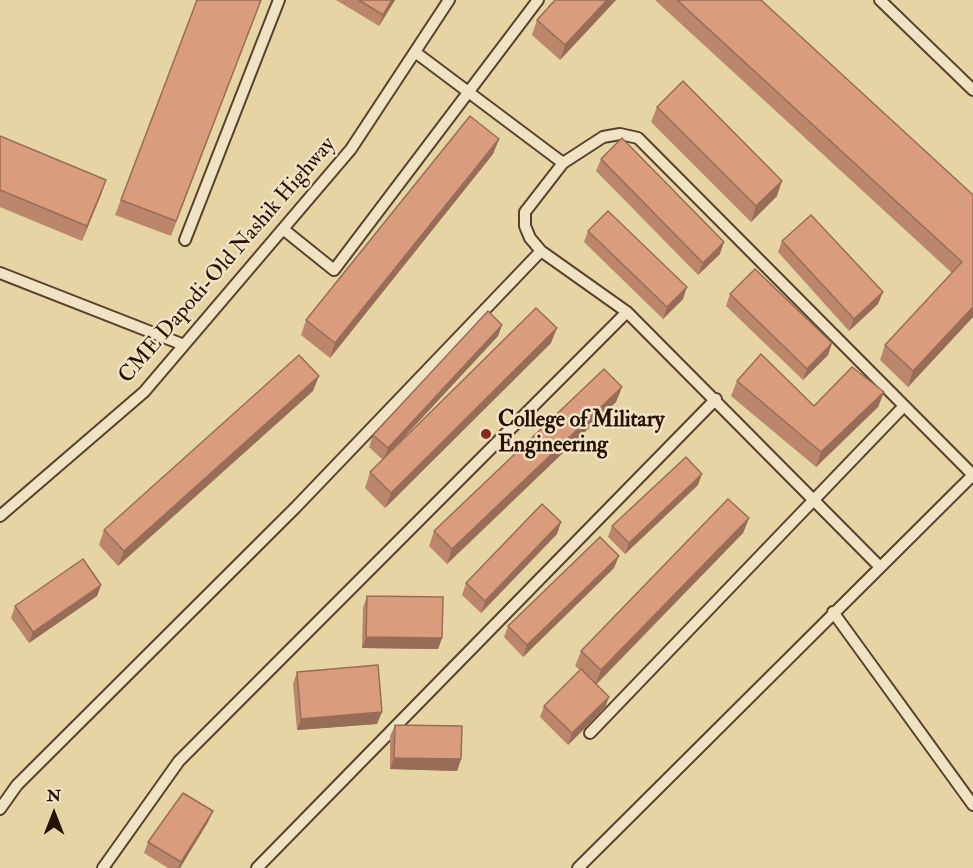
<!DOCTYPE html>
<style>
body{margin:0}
#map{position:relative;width:973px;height:868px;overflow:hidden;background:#e6d4a5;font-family:"IM FELL Double Pica",serif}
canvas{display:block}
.north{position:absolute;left:24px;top:784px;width:60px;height:60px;-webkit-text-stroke:4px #efe3c4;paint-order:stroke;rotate:0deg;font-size:16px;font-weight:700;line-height:24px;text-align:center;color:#281103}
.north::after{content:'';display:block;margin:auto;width:21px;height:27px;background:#281103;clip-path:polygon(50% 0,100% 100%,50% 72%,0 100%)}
</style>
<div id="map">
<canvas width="973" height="868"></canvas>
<div class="north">N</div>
</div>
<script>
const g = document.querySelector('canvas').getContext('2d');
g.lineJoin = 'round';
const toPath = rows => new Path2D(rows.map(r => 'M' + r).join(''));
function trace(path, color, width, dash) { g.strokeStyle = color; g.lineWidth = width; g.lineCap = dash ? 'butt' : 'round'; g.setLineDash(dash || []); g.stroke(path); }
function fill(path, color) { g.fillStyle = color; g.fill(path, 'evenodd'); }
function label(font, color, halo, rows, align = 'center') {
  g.font = font + ' "IM FELL Double Pica",serif'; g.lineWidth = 5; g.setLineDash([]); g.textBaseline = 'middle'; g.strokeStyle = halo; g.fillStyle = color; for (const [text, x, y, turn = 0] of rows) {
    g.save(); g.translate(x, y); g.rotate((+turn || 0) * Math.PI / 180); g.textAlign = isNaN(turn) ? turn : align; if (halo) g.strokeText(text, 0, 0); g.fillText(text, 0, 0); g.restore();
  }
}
const service = toPath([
 [880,0,973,90],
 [415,52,563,163],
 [283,229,334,270,538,0],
 [185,240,279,0],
 [0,273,184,345],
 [0,516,144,392,351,149,449,0],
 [880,567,627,312,541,251,530,238,525,226,525,212,563,163,603,137,620,134,638,138,973,475],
 [833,612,973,805],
 [590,733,904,406],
 [0,809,17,785,296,507,541,251],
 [103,868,179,761,627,312],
 [257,868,716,399],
 [578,868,973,475]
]);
trace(service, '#58422c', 14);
trace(service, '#efe3c4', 10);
fill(toPath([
 [197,0,261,0,171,236,115,215],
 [336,0,395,0,379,26],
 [555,0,616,0,560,60,532,35,537,20],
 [655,0,761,0,973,195,973,317,908,387,880,360,885,345,952,273],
 [657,107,777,196,751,222,651,122],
 [0,137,106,180,82,241,0,207],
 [499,139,493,154,330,358,301,335,306,320],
 [601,159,720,254,698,275,596,171],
 [588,231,683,299,663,319,584,242],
 [782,241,878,304,849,331,778,252],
 [730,294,832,343,828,355,803,380,726,306],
 [502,325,498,336,390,452,551,343,385,508,365,488,370,472,383,460,369,447,373,435],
 [737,381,814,406,884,392,878,407,816,467,731,396],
 [622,387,616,402,447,564,429,546,434,531],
 [313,391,118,566,99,545,104,530],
 [698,485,625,554,608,537,612,526],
 [749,518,743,533,597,684,605,708,568,745,540,717,544,706,580,670,575,666,581,651],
 [561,522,557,534,481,613,462,595,466,583],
 [614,568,523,657,504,637,508,626],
 [101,585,97,596,29,643,11,618,15,606],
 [367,596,442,638,438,649,362,648,363,608],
 [297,672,377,724,297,730,293,684],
 [395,725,461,759,457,771,390,769,390,736],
 [208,822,180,868,168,868,144,853,148,842]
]), '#bb866b');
fill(toPath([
 [392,0,395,0,379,26,383,15],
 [607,0,616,0,560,60,565,45],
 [499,139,493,154,330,358,335,343],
 [106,180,101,195,82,241,87,226],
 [782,181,777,196,751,222,756,206],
 [724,242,720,254,698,275,703,263],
 [687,287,683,299,663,319,667,307],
 [883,292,878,304,849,331,854,319],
 [973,307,973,317,908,387,913,371],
 [502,325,498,336,383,460,388,448],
 [557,328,551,343,385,508,391,493],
 [832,343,828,355,803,380,807,369],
 [319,376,313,391,118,566,124,551],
 [622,387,616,402,447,564,452,549],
 [884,392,878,407,816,467,821,452],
 [702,474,698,485,625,554,629,543],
 [749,518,743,533,595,685,601,670],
 [561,522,557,534,481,613,485,601],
 [619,556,614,568,523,657,527,645],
 [101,585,97,596,29,643,33,632],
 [366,637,442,638,438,649,362,648],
 [609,697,605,708,568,745,572,733],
 [382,712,377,724,297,730,301,719],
 [394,758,461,759,457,771,390,769],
 [213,811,208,822,180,868,178,868,181,862]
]), '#986d57');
const building = toPath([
 [197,0,261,0,176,221,121,200,197,0],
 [359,0,392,0,383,15,359,0],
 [555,0,607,0,565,45,537,20,555,0],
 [677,0,761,0,973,195,973,307,913,371,885,345,962,262,677,0],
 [683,81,782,181,756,206,657,107,683,81],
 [470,116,499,139,335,343,306,320,470,116],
 [0,136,106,180,87,226,0,190,0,136],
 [622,138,724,242,703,263,601,159,622,138],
 [608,211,687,287,667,307,588,231,608,211],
 [811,215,883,292,854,319,782,241,811,215],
 [755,269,832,343,807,369,730,294,755,269],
 [536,308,557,328,391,493,370,472,536,308],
 [488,311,502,325,388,448,373,435,488,311],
 [761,354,814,406,852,367,884,392,821,452,737,381,761,354],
 [299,355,319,376,124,551,104,530,299,355],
 [604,369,622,387,452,549,434,531,604,369],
 [686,457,702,474,629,543,612,526,686,457],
 [728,499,749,518,601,670,581,651,728,499],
 [542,504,561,522,485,601,466,583,542,504],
 [600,537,619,556,527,645,508,626,600,537],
 [83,559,101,585,33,632,15,606,83,559],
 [367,596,443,597,442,638,366,637,367,596],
 [378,665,382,712,301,719,297,672,378,665],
 [581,669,609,697,572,733,544,706,581,669],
 [395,725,462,726,461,759,394,758,395,725],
 [183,793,213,811,181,862,148,842,183,793]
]);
fill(building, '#d99c7c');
trace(building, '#986d57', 1.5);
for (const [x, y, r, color] of [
 [486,434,6,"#8f2418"]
]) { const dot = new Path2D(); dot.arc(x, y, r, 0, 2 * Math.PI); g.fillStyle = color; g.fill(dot); trace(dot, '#efe3c4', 2); }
label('22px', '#281103', '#efe3c4', [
 ["CME Dapodi-Old Nashik Highway",228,261,-49]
]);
label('bold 22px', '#281103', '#efe3c4', [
 ["College of Military",498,421],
 ["Engineering",498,446]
], 'left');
</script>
